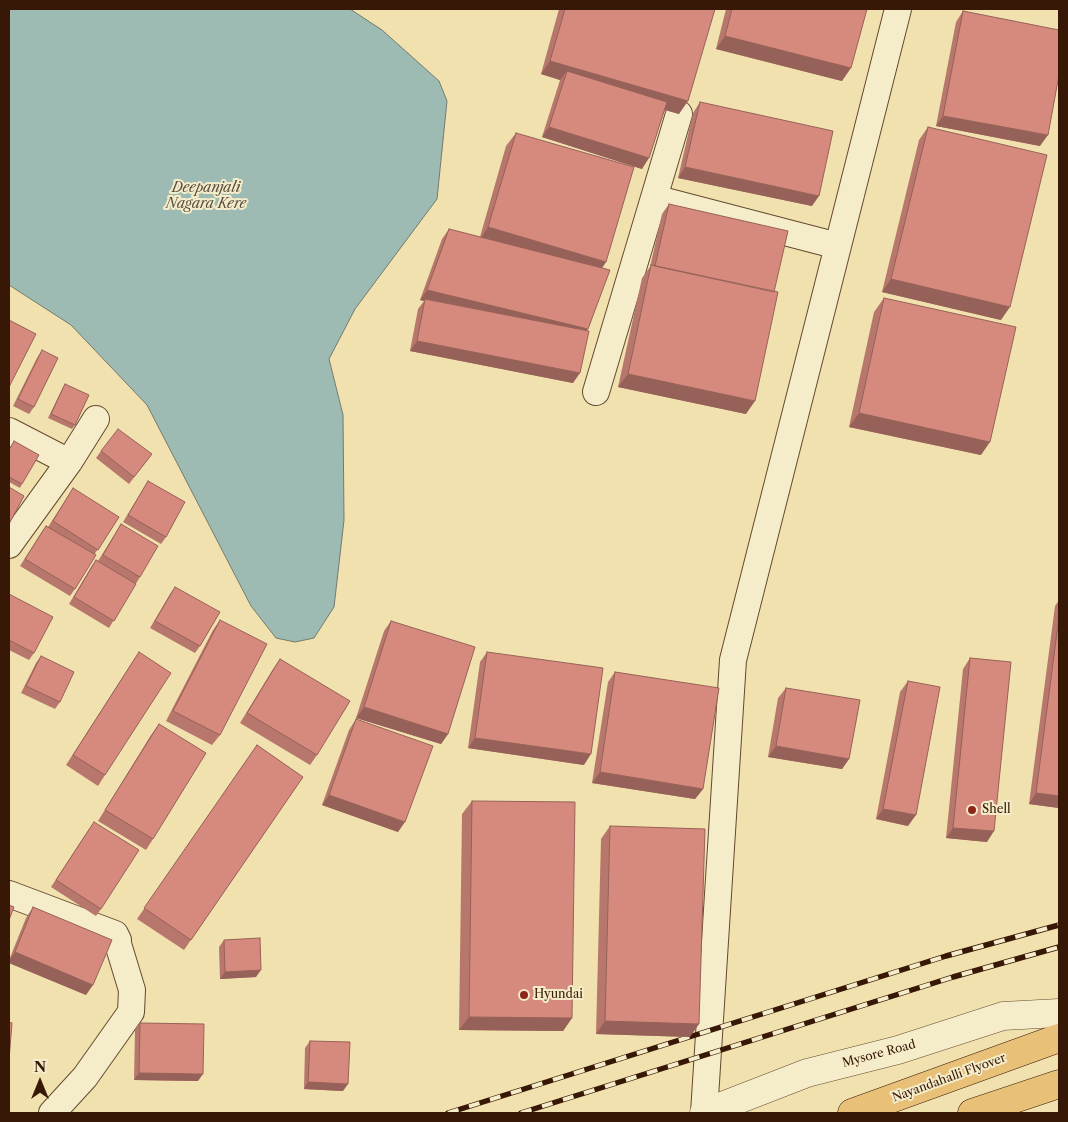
<!DOCTYPE html>
<style>
body{margin:0}
#map{position:relative;width:1068px;height:1122px;overflow:hidden;background:#f0e1ae;font-family:"Libre Caslon Text",serif}
canvas{display:block}
.frame{position:absolute;inset:0;border:10px solid #371705;pointer-events:none}
.north{position:absolute;left:15px;top:1057px;width:50px;height:50px;-webkit-text-stroke:4px #f5ecca;paint-order:stroke;rotate:0deg;font-size:14px;font-weight:700;line-height:20px;text-align:center;color:#371705}
.north::after{content:'';display:block;margin:auto;width:18px;height:22px;background:#371705;clip-path:polygon(50% 0,100% 100%,50% 72%,0 100%)}
</style>
<div id="map">
<canvas width="1068" height="1122"></canvas>
<div class="frame"></div>
<div class="north">N</div>
</div>
<script>
const g = document.querySelector('canvas').getContext('2d');
g.lineJoin = 'round';
function fill(path, color) { g.fillStyle = color; g.fill(path, 'evenodd'); }
const toPath = rows => new Path2D(rows.map(r => 'M' + r).join(''));
function trace(path, color, width, dash) { g.strokeStyle = color; g.lineWidth = width; g.lineCap = dash ? 'butt' : 'round'; g.setLineDash(dash || []); g.stroke(path); }
function label(font, color, halo, rows, align = 'center') {
  g.font = font + ' "Libre Caslon Text",serif'; g.lineWidth = 4; g.setLineDash([]); g.textBaseline = 'middle'; g.strokeStyle = halo; g.fillStyle = color; for (const [text, x, y, turn = 0] of rows) {
    g.save(); g.translate(x, y); g.rotate((+turn || 0) * Math.PI / 180); g.textAlign = isNaN(turn) ? turn : align; if (halo) g.strokeText(text, 0, 0); g.fillText(text, 0, 0); g.restore();
  }
}
const water = toPath([
 [9,9,350,9,382,30,439,81,447,101,437,199,355,309,329,359,343,415,344,520,334,607,314,638,295,642,276,638,251,606,147,405,71,325,9,285,9,9]
]);
fill(water, '#9dbbb3');
trace(water, '#74796d', 1);
const minor = toPath([
 [654,198,838,246],
 [596,392,679,114],
 [9,431,69,462],
 [9,545,69,462,96,419],
 [9,894,115,934,118,940],
 [52,1113,85,1077,131,1012,132,990,115,934],
 [704,1113,733,660,898,9]
]);
const tertiary = toPath([
 [704,1113,807,1073,898,1050,1003,1016,1059,1013]
]);
const trunk = toPath([
 [852,1113,1059,1038],
 [972,1113,1059,1084]
]);
trace(minor, '#654a2f', 28);
trace(tertiary, '#654a2f', 29);
trace(trunk, '#371705', 29);
trace(minor, '#f5ecca', 26);
trace(tertiary, '#f5ecca', 28);
trace(trunk, '#e8c077', 28);
const rail = toPath([
 [448,1113,946,956,1059,925],
 [521,1113,953,977,1059,947]
]);
trace(rail, '#371705', 5.5);
trace(rail, '#f5ecca', 4, [11]);
fill(toPath([
 [559,9,715,9,679,114,665,110,642,169,542,137,560,80,541,74],
 [726,9,867,9,842,81,716,49],
 [963,11,1040,146,936,126,956,22],
 [700,102,812,206,678,178,693,113],
 [928,127,1001,320,882,292,919,140],
 [516,133,606,262,602,268,573,383,410,351,418,309,424,301,420,300,442,239,449,229,480,237,506,146],
 [669,204,746,414,618,387,642,278,650,267,662,214],
 [884,298,981,455,849,427,874,312],
 [42,350,34,407,29,414,13,406,37,358],
 [65,384,75,425,72,429,48,418,63,387],
 [9,449,22,484,20,488,9,482],
 [101,451,152,454,129,484,96,458],
 [148,481,166,537,161,544,123,522],
 [68,496,119,517,94,555,75,589,70,596,20,566,41,533,46,526,48,527],
 [121,524,140,577,109,628,69,604,91,567,96,560,98,561],
 [175,587,200,646,195,653,150,628,170,594],
 [9,594,34,653,29,660,9,650],
 [1059,600,1059,808,1029,804,1055,606],
 [220,620,220,735,212,745,166,721,213,630],
 [391,621,448,734,441,744,356,718,384,631],
 [139,652,105,775,98,786,66,765],
 [487,652,584,765,468,748,480,662],
 [41,656,60,702,55,709,21,693,36,663],
 [970,658,987,842,946,838,963,669],
 [280,659,317,755,310,765,240,723,273,669],
 [615,672,703,789,695,799,592,783,608,682],
 [908,681,908,826,876,819,900,692],
 [786,688,849,759,842,769,768,757,778,698],
 [356,719,398,832,322,805,349,730],
 [159,724,153,839,146,850,98,821,151,735],
 [257,745,303,777,184,950,137,919],
 [472,801,572,1018,563,1031,459,1030,462,814],
 [610,826,690,1037,596,1034,601,839],
 [89,829,101,909,96,916,51,887],
 [33,907,86,995,9,963,9,960,26,918],
 [224,940,256,977,220,979,219,947],
 [140,1023,198,1081,134,1080,135,1030],
 [310,1041,343,1091,304,1089,305,1048]
]), '#b8776c');
fill(toPath([
 [725,36,851,68,842,81,716,49],
 [550,61,688,101,679,114,564,81,567,71,560,80,541,74],
 [943,116,1048,135,1040,146,936,126],
 [549,127,649,158,642,169,542,137],
 [685,167,819,196,812,206,678,178],
 [488,227,606,262,597,275,479,241],
 [891,279,1010,307,1001,320,882,292],
 [427,290,588,329,580,339,425,299,424,301,420,300],
 [417,341,580,373,573,383,410,351],
 [628,374,755,401,746,414,618,387],
 [859,413,990,442,981,455,849,427],
 [364,707,448,734,441,744,356,718],
 [475,738,591,754,584,765,468,748],
 [776,746,849,759,842,769,768,757],
 [600,772,703,789,695,799,592,783],
 [1036,793,1059,796,1059,808,1029,804],
 [329,795,405,822,398,832,322,805],
 [883,809,916,815,908,826,876,819],
 [953,828,994,831,987,842,946,838],
 [15,952,93,985,86,995,9,963,9,961],
 [261,970,256,977,220,979,225,972],
 [469,1017,572,1018,563,1031,459,1030],
 [605,1021,699,1024,690,1037,596,1034],
 [139,1073,203,1074,198,1081,134,1080],
 [308,1082,348,1084,343,1091,304,1089]
]), '#966158');
const building = toPath([
 [565,9,715,9,688,101,550,61,565,9],
 [732,9,867,9,851,68,725,36,732,9],
 [963,11,1059,30,1059,75,1048,135,943,116,963,11],
 [567,71,667,102,649,158,549,127,567,71],
 [700,102,833,131,819,196,685,167,700,102],
 [928,127,1047,155,1010,307,891,279,928,127],
 [516,133,634,167,606,262,488,227,516,133],
 [669,204,788,231,774,292,655,266,669,204],
 [449,229,610,270,588,329,427,290,449,229],
 [651,265,778,292,755,401,628,374,651,265],
 [884,298,1016,327,990,442,859,413,884,298],
 [425,299,589,331,580,373,417,341,425,299],
 [9,320,36,334,9,387,9,320],
 [42,350,58,358,34,407,18,399,42,350],
 [65,384,89,395,75,425,51,414,65,384],
 [118,429,152,454,134,477,101,451,118,429],
 [14,441,39,455,22,484,9,477,9,450,14,441],
 [148,481,185,502,166,537,128,515,148,481],
 [9,487,24,496,9,524,9,487],
 [73,488,119,517,98,550,53,521,73,488],
 [121,524,158,546,140,577,103,555,121,524],
 [46,526,96,555,75,589,25,559,46,526],
 [96,560,136,584,114,621,74,597,96,560],
 [175,587,220,612,200,646,155,621,175,587],
 [9,594,53,617,34,653,9,640,9,594],
 [1059,617,1059,796,1036,793,1059,617],
 [220,620,267,644,220,735,173,711,220,620],
 [391,621,475,647,448,734,364,707,391,621],
 [139,652,171,673,105,775,73,755,139,652],
 [487,652,603,668,591,754,475,738,487,652],
 [41,656,74,672,60,702,26,686,41,656],
 [970,658,1011,662,994,831,953,828,970,658],
 [280,659,350,701,317,755,247,713,280,659],
 [615,672,719,688,703,789,600,772,615,672],
 [908,681,940,687,916,815,883,809,908,681],
 [786,688,860,700,849,759,776,746,786,688],
 [356,719,433,746,405,822,329,795,356,719],
 [159,724,206,753,153,839,105,810,159,724],
 [257,745,303,777,191,940,144,908,257,745],
 [472,801,575,802,572,1018,469,1017,472,801],
 [94,822,139,850,101,909,56,880,94,822],
 [610,826,705,829,699,1024,605,1021,610,826],
 [9,905,14,907,9,920,9,905],
 [33,907,112,940,93,985,15,952,33,907],
 [260,938,261,970,225,972,224,940,260,938],
 [9,1022,12,1023,9,1060,9,1022],
 [140,1023,204,1024,203,1074,139,1073,140,1023],
 [310,1041,350,1042,348,1084,308,1082,310,1041]
]);
fill(building, '#d68a7d');
trace(building, '#966158', 1);
for (const [x, y, r, color] of [
 [972,810,5,"#8f2418"],
 [524,995,5,"#8f2418"]
]) { const dot = new Path2D(); dot.arc(x, y, r, 0, 2 * Math.PI); g.fillStyle = color; g.fill(dot); trace(dot, '#f5ecca', 2); }
label('12px', '#371705', '#f5ecca', [
 ["Shell",982,810],
 ["Hyundai",534,995]
], 'left');
label('12px', '#371705', '#f5ecca', [
 ["Mysore Road",879,1054,-15],
 ["Nayandahalli Flyover",949,1078,-20]
]);
label('italic 14px', '#5b5042', '#f5ecca', [
 ["Deepanjali",206,188],
 ["Nagara Kere",206,204]
]);
</script>
